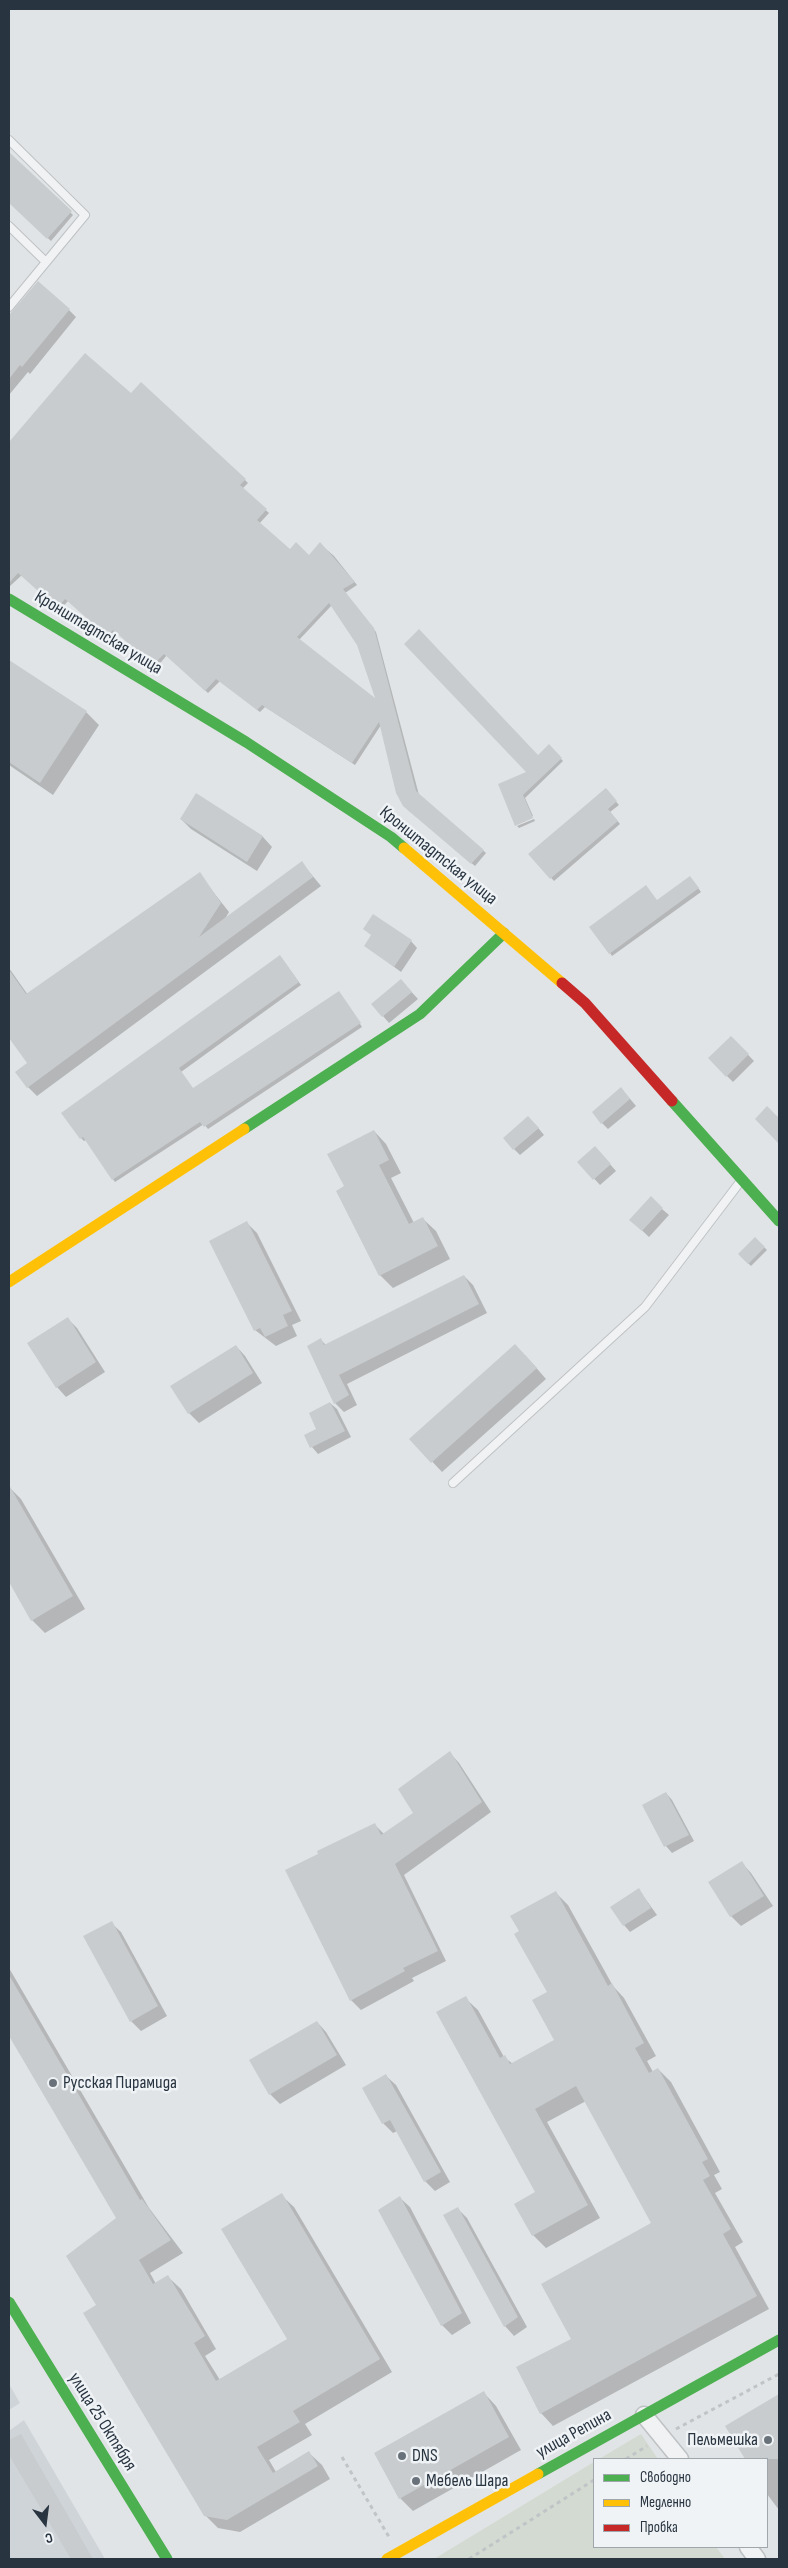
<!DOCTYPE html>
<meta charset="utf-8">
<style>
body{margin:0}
#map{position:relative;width:788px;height:2568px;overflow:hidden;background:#e1e4e6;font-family:"Sofia Sans Condensed",sans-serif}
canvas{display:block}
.frame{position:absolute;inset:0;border:10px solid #283440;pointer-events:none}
.legend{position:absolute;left:593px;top:2458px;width:175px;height:90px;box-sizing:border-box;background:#eff3f6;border:1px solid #9fa7ad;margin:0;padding:6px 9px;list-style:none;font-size:15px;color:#283440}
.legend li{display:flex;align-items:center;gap:10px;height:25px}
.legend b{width:25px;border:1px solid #9fa7ad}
.north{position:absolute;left:20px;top:2498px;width:50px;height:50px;-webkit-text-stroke:4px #eff3f6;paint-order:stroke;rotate:165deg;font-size:14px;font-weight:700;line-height:20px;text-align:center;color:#283440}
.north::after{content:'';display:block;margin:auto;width:18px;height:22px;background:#283440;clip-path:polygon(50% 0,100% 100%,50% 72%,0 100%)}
</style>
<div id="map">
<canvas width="788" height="2568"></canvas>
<div class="frame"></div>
<ul class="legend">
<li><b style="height:6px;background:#4caf50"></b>Свободно</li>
<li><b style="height:6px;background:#ffc107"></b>Медленно</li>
<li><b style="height:6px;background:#c62828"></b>Пробка</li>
</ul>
<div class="north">С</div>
</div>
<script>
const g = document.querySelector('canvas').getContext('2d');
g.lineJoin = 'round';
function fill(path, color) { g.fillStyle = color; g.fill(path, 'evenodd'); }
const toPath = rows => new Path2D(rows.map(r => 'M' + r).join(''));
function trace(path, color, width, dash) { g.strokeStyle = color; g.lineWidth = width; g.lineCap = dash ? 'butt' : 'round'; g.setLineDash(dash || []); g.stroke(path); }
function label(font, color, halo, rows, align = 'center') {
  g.font = font + ' "Sofia Sans Condensed",sans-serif'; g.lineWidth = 5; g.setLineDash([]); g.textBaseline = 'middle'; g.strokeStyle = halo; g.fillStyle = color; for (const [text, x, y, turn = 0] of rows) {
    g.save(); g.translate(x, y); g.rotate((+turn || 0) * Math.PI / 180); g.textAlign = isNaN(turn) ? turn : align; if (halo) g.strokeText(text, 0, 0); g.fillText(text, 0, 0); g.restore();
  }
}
fill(toPath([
 [9,2384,20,2403,9,2410],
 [24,2420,105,2559,9,2559,9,2431]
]), '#cfd4d9');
fill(toPath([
 [641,2434,658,2459,599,2459],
 [594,2462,594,2547,716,2547,725,2559,434,2559]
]), '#d3dad1');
fill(toPath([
 [9,153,73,215,51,241,9,202],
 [69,310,76,317,30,374,28,372,9,395,9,315],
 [85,355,131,395,245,480,248,483,242,489,269,513,259,524,290,551,309,556,320,544,334,556,357,585,345,593,376,632,419,795,486,853,475,866,408,810,381,725,355,765,265,707,260,712,220,681,208,693,167,655,157,667,117,631,111,638,68,601,60,610,22,575,9,587,9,444],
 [332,605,358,645,378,701,299,640],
 [9,662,86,712,99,725,53,795,9,765],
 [549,746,563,761,525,798,533,816,515,824,528,773,538,756],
 [605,789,619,805,610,812,620,824,554,881,530,854],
 [197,795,263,837,272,847,257,871,191,829,181,819],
 [534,819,535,821,519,828,517,826],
 [302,863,321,886,37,1096,28,1087,29,1064,9,1035,9,968,28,995,199,874,229,912,225,919],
 [693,881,701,892,612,956,610,953,657,901],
 [411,941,417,948,401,972,366,946],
 [283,960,301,985,181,1072,194,1090,342,996,362,1027,208,1129,204,1124,115,1182,86,1140,84,1141,81,1138,63,1113],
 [407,987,418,999,389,1023,383,1016],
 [731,1037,754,1061,733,1082,709,1058],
 [621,1088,636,1106,608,1129,602,1123],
 [535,1124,544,1135,520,1155,514,1149],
 [374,1131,386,1144,401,1173,391,1178,414,1223,423,1219,436,1231,450,1259,393,1288,380,1275,346,1187],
 [601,1154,616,1171,600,1185,579,1162],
 [662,1209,669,1215,649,1237,631,1220],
 [247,1223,257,1233,301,1321,292,1325,297,1336,276,1346,255,1330],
 [755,1238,767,1250,751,1266,739,1254],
 [464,1276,473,1285,487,1313,347,1384,357,1405,344,1412,335,1403,321,1340,327,1346],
 [67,1318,77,1328,105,1372,66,1397,57,1387],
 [236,1346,245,1356,262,1383,199,1423,189,1413,172,1387],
 [525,1355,546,1379,442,1472,411,1439],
 [330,1403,337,1409,351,1437,318,1454,312,1447],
 [9,1487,21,1499,85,1609,45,1633,32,1620,9,1580],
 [450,1753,459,1763,491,1812,404,1875,446,1961,412,1978,414,1981,361,2010,351,2000,375,1825,385,1835,415,1814],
 [666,1793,672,1800,694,1841,672,1853,666,1846,644,1805],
 [742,1863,751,1873,773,1906,741,1926,731,1916],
 [639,1890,657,1915,630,1932,624,1925],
 [555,1892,568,1905,613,1986,624,1998,656,2056,647,2061,653,2072,658,2069,671,2082,720,2172,714,2175,722,2189,715,2193,743,2242,735,2247,769,2309,553,2426,541,2413,573,2339,653,2224,586,2101,547,2122,600,2218,546,2248,533,2235,537,2193,465,1998,478,2010,504,2057,513,2064,556,2041,548,1993,520,1932],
 [111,1923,121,1932,167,2016,141,2031,131,2021],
 [9,1968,149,2208,183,2253,150,2273,156,2284,168,2277,181,2289,216,2349,205,2356,220,2380,289,2339,281,2195,294,2207,392,2372,305,2424,312,2435,269,2460,276,2472,309,2453,322,2465,330,2479,240,2532,218,2528,205,2515,98,2306,118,2219,9,2034],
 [317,2022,326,2032,346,2065,280,2104,270,2094],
 [386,2076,396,2085,450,2182,435,2191,425,2181,397,2131,393,2133,383,2123],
 [400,2198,410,2207,471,2323,452,2335,442,2325,380,2210],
 [457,2208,467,2218,527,2327,514,2336,505,2326],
 [484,2393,496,2406,521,2450,413,2511,400,2498,375,2454],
 [779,2395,779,2510,767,2494,767,2459,746,2459,727,2427]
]), '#0003');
fill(toPath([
 [9,152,72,211,47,239,9,203],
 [38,281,70,309,22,367,20,365,9,379,9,315],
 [85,353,131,393,141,382,246,479,240,485,267,509,257,520,290,549,296,542,309,555,320,542,355,582,343,589,374,628,416,791,484,850,471,864,403,806,396,793,379,722,352,763,262,705,257,710,216,679,205,691,164,654,153,665,113,630,107,636,65,599,57,608,18,573,9,583,9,442],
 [329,603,357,645,375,698,297,637],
 [419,629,538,755,549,744,562,758,523,795,533,818,515,826,498,784,526,772,404,644],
 [9,660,87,711,40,783,9,762],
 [606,788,617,801,608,809,618,821,550,879,528,854],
 [196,793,263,836,247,862,180,819],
 [302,861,313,877,27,1088,15,1072,27,1063,9,1038,9,970,26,994,200,872,221,903,199,937],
 [690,876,699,888,609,954,589,927,646,885,657,900],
 [373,914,412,940,394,967,364,946,371,935,363,929],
 [280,955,299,982,179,1068,193,1088,339,991,361,1023,204,1127,200,1122,112,1180,83,1137,80,1139,61,1113],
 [401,979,412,992,382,1017,371,1004],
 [731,1036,749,1054,726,1077,708,1058],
 [621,1087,630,1099,601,1124,592,1112],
 [767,1106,779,1118,779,1144,755,1119],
 [528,1116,539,1128,513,1150,503,1138],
 [374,1130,389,1160,379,1165,409,1224,423,1217,438,1246,379,1276,336,1191,344,1186,327,1154],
 [595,1146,611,1164,593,1180,577,1162],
 [651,1196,663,1208,642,1231,629,1220],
 [247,1221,292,1311,283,1315,288,1326,265,1337,260,1328,254,1331,209,1241],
 [755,1237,765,1247,748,1264,738,1254],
 [464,1275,479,1304,339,1375,349,1395,334,1404,307,1346,321,1338,324,1345],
 [68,1317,96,1362,56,1388,27,1343],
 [515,1344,537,1368,431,1463,409,1439],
 [236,1345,253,1373,188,1414,170,1386],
 [330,1402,345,1431,310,1448,304,1435,316,1429,309,1413],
 [9,1485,73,1596,31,1621,9,1582],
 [450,1751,482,1802,395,1864,438,1951,403,1968,405,1971,350,2001,285,1870,318,1854,317,1851,375,1823,381,1835,413,1813,398,1789],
 [666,1792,689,1835,664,1847,642,1805],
 [742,1861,764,1896,730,1917,708,1882],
 [639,1888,651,1908,623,1926,610,1907],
 [556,1891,608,1986,612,1983,644,2043,635,2048,649,2073,658,2068,708,2159,702,2162,710,2176,703,2180,731,2229,723,2234,757,2296,540,2414,516,2367,571,2339,541,2284,651,2223,576,2086,535,2109,588,2205,532,2236,514,2204,535,2192,436,2012,466,1996,500,2058,505,2055,510,2064,554,2040,532,2000,547,1992,514,1934,519,1931,510,1916],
 [112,1921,158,2006,130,2022,83,1936],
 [9,1975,140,2200,142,2199,171,2240,139,2260,153,2284,168,2275,205,2336,194,2343,216,2381,287,2339,221,2229,282,2193,380,2359,293,2411,300,2422,257,2447,273,2473,309,2451,318,2466,227,2520,204,2516,83,2313,96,2305,66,2256,116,2218,9,2036],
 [317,2021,337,2055,269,2095,249,2060],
 [386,2074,441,2172,424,2182,390,2120,382,2124,362,2088],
 [400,2196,462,2313,441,2326,378,2210],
 [458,2207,518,2317,504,2327,443,2215],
 [484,2391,509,2437,399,2499,374,2453],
 [779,2394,779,2459,745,2459,725,2426],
 [21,2434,93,2559,71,2559,9,2455,9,2440]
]), '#c9ccce');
const lane = toPath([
 [9,140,85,215,9,307],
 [9,226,46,262],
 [453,1483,645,1307,740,1182]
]);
const street = toPath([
 [644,2415,680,2459],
 [748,2547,757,2559]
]);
trace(lane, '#bfc2c4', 10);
trace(street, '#bfc2c4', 19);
trace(toPath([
 [676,2429,779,2374],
 [342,2457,389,2537],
 [626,2459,647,2446],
 [469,2559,594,2480]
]), '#c0c4c7', 3, [4, 4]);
trace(lane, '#f1f2f3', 8);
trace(street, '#f1f2f3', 16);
trace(toPath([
 [9,599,246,742,391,837,404,848],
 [672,1101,779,1221],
 [244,1129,420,1014,504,933],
 [9,2302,167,2559],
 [538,2474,779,2340]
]), '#4caf50', 11);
trace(toPath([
 [404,848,562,983],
 [9,1282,244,1129],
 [387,2559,538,2474]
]), '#ffc107', 11);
trace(toPath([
 [562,983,585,1003,672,1101]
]), '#c62828', 11);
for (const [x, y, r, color] of [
 [53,2083,5,"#69727a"],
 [768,2440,5,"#69727a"],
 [402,2456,5,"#69727a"],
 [416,2481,5,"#69727a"]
]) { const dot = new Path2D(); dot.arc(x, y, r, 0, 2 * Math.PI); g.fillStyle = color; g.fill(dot); trace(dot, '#eff3f6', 2); }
label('18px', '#283440', '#eff3f6', [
 ["Кронштадтская улица",98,633,31],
 ["Кронштадтская улица",438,856,39],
 ["улица 25 Октября",102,2422,58],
 ["улица Репина",574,2434,-29]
]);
label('18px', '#283440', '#eff3f6', [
 ["Русская Пирамида",63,2083],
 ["Пельмешка",758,2440,"right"],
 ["DNS",412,2456],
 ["Мебель Шара",426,2481]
], 'left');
</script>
